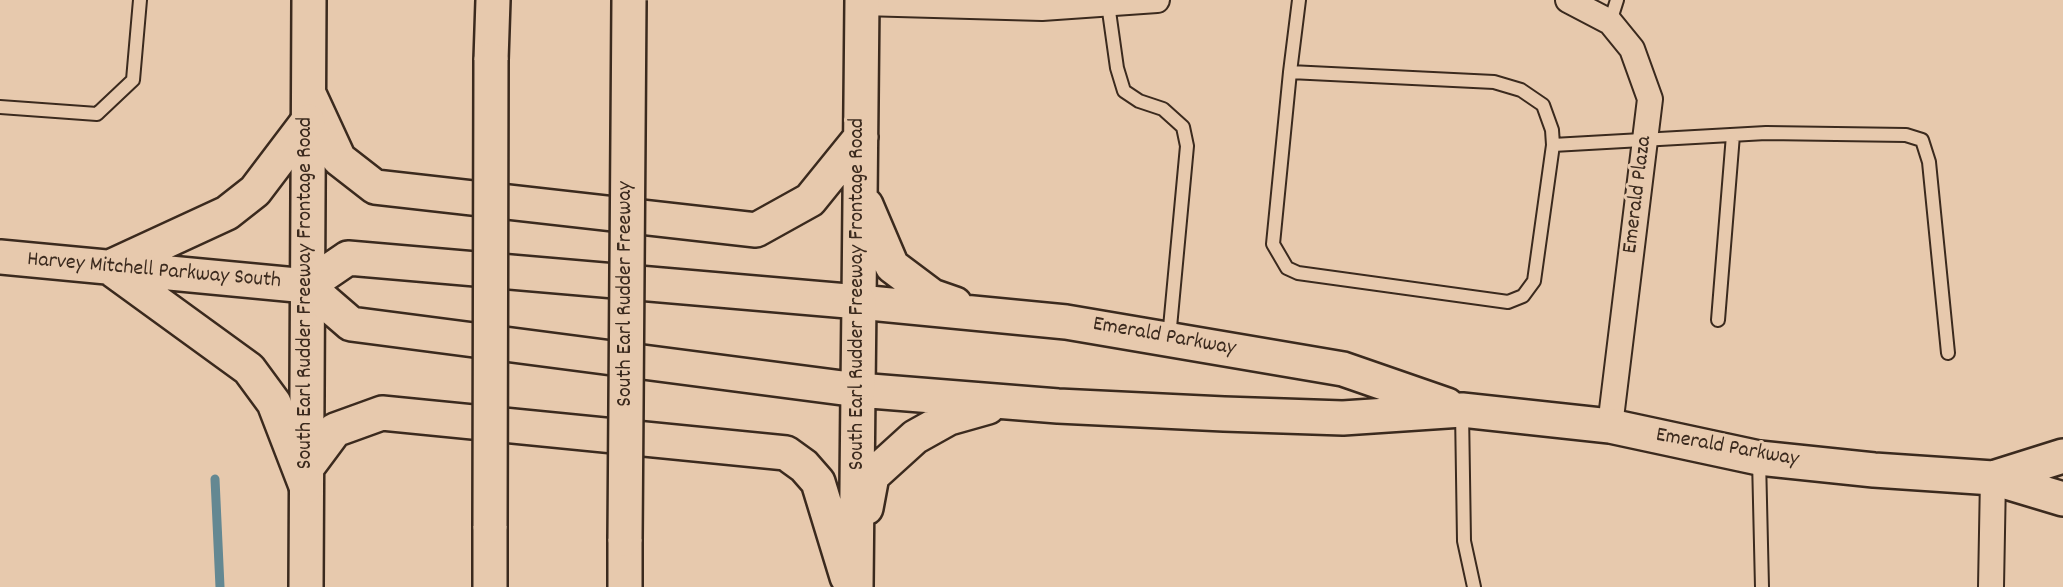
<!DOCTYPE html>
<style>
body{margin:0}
canvas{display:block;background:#e7c9ad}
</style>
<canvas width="2063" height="587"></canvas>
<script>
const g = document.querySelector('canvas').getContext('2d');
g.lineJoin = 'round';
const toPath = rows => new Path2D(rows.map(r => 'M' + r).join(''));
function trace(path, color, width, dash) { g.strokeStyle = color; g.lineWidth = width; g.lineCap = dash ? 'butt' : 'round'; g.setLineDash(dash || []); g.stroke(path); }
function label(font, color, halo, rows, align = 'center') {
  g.font = font + ' Dekko,sans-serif'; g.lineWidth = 6; g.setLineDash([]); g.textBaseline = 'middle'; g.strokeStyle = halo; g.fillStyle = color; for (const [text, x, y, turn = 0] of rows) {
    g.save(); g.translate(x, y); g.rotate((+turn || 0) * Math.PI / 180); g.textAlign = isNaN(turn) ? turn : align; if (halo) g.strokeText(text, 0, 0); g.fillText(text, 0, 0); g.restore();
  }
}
trace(toPath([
 [215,479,220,587]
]), '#648892', 9);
const lane = toPath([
 [1108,4,1117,68,1124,91,1139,101,1163,109,1183,127,1187,146,1169,338],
 [1610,22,1617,0],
 [1290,72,1494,82,1521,90,1543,105,1552,130,1553,145,1534,281,1523,296,1508,302,1298,273,1287,268,1273,244,1290,72,1299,0],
 [0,107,97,114,133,80,140,0],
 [1553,145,1766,133,1906,135,1922,140,1929,162,1948,353],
 [1718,320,1733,135],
 [1462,411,1464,541,1474,587],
 [1759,459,1762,587]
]);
const street = toPath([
 [1568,0,1610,22,1632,49,1650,99,1610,426],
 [862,3,1042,8,1157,0],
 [1991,587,1993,478]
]);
const secondary = toPath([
 [862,0,859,302,1066,322,1343,369,1447,405],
 [309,94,339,159,375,187,756,230,810,200,861,137],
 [866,205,892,266,932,296,955,304],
 [306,469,335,430,382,413,786,453,804,466,818,482,847,577],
 [1993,478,2063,456],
 [866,508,872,476,915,437,949,418,988,407],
 [306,587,309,0],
 [856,587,858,390,1058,406,1224,414,1343,418,1462,410,1610,426,1759,458,1874,470,1993,478,2063,499]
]);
const primary = toPath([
 [0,257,307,286,351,324,858,390,859,302,348,258,307,286],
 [110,267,227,213,255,191,308,121],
 [110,268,249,369,274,403,306,486]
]);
const highway = toPath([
 [491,60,493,0],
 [625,539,625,587],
 [490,587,490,526]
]);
trace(lane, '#3b2a1e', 16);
trace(street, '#3b2a1e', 28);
trace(secondary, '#3b2a1e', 38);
trace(primary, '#3b2a1e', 38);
trace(highway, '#3b2a1e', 38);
trace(lane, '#e7c9ad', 12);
trace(street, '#e7c9ad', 24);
trace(secondary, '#e7c9ad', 33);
trace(primary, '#e7c9ad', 33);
trace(highway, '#e7c9ad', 33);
const highwayBridge = toPath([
 [490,526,491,60],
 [625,539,629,0]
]);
trace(highwayBridge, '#3b2a1e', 38, []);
trace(highwayBridge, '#e7c9ad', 33);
label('22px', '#3b2a1e', '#e7c9ad', [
 ["Emerald Plaza",1639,195,-83],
 ["Harvey Mitchell Parkway South",154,272,5],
 ["South Earl Rudder Freeway Frontage Road",307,293,-90],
 ["South Earl Rudder Freeway",627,294,-90],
 ["South Earl Rudder Freeway Frontage Road",859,294,-90],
 ["Emerald Parkway",1164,338,10],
 ["Emerald Parkway",1727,449,10]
]);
</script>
